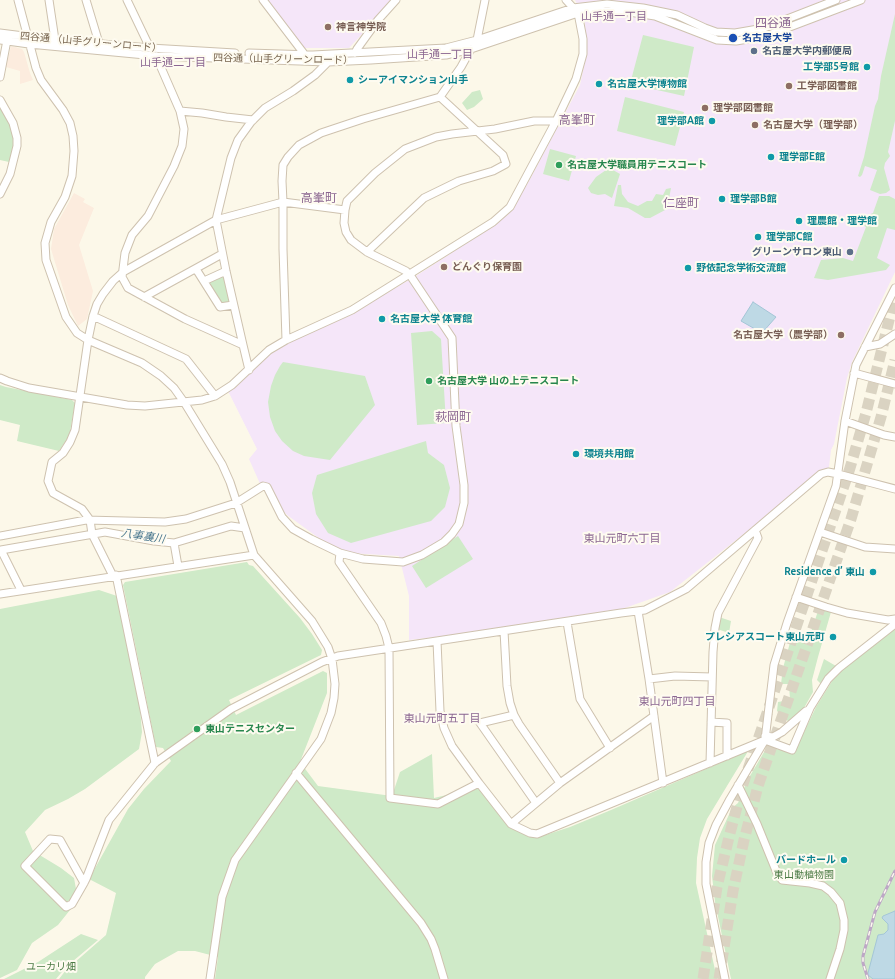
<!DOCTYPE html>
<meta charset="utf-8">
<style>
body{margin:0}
canvas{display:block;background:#fcf8e9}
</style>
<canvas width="895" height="979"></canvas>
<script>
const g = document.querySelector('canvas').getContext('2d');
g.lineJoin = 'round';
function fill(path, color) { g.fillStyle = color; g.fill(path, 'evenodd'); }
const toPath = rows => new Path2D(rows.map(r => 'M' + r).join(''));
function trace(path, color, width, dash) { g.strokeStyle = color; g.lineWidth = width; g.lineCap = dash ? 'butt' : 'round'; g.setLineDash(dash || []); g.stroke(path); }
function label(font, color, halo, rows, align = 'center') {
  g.font = font + ' Ubuntu,"Noto Sans JP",sans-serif'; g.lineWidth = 4; g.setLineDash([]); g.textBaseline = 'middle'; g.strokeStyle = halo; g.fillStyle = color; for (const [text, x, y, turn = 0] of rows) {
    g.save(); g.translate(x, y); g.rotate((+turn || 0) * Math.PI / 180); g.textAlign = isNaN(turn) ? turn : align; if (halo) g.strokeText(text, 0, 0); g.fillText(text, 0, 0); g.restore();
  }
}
fill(toPath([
 [11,46,22,49,24,52,30,73,33,80,20,84,20,71,6,67],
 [74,193,85,199,83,202,94,208,79,245,93,291,87,319,78,326,68,305,51,249,54,229]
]), '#fcecde');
fill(toPath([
 [267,0,394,0,349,48,303,48],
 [575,0,895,0,895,272,852,362,847,378,834,444,831,450,829,467,670,592,622,609,468,633,409,640,409,596,399,556,349,553,327,544,287,515,261,486,249,459,257,449,228,391,269,354,282,346,347,316,416,276,493,226,511,211,529,181,580,85,586,57,585,20]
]), '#f5e6f9');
fill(toPath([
 [895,14,895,121,888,152,890,156,885,163,884,168,890,190,886,193,880,194,870,190,877,170,865,166,862,175,860,177,858,176,864,157,875,106,878,99,881,76],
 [643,35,694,47,684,96,630,84],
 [480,90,483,99,474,107,467,110,462,103,472,92],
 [625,97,684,112,675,146,617,131],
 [0,108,6,115,13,134,14,142,13,153,9,162,0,160],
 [550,149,576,156,569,181,543,174],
 [606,170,613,170,620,174,612,198,605,194,598,195,591,193,588,188,596,177],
 [618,185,621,185,622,194,628,202,638,206,647,201,652,201,656,194,663,195,666,189,671,188,667,209,650,218,645,218,628,208,614,206],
 [879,196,889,196,895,199,895,230,887,228,877,258,890,265,886,270,828,280,814,278,821,260,843,258,853,261,866,227,861,224,864,217,873,213],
 [223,276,225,277,230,301,228,303,222,305,207,282],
 [432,331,441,339,446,423,417,425,411,333],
 [283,362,365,376,375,405,330,460,304,456,293,451,282,441,275,431,270,417,268,402,271,386,275,375,280,366],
 [0,385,6,387,72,400,75,403,70,432,67,439,59,451,17,441,20,425,0,420],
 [426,441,428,453,444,465,450,488,445,507,431,521,351,543,328,533,316,514,312,493,317,475],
 [458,536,473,559,426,588,412,566],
 [247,562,249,565,253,566,300,618,312,634,322,650,321,655,229,700,236,715,323,671,327,673,327,693,300,762,318,786,392,796,400,772,432,754,434,798,480,787,512,828,536,838,570,827,611,810,736,756,750,748,707,819,700,838,697,858,696,883,717,979,215,979,218,957,195,951,178,951,155,964,145,977,145,979,59,979,66,970,106,935,116,893,89,879,128,809,144,789,171,761,163,748,156,747,123,585,125,582],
 [99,590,117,596,140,709,142,732,139,749,85,789,68,799,45,810,25,832,33,851,61,868,74,878,78,900,58,925,32,943,17,970,0,978,0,609],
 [819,608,831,612,818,657,812,680,813,692,804,708,789,722,777,711,778,702,790,700,789,684,781,684,783,668,791,639,801,642,811,632],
 [719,617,731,621,729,633,717,629],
 [895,627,895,979,731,979,715,902,712,876,715,845,732,808,738,803,747,781,767,747,790,752,795,751,816,707,832,681,845,667],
 [824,659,836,666,822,683,820,683,817,680],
 [81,934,98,940,66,967,56,979,4,979,38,962]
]), '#cfeac8');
const water = toPath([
 [753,302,776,317,762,333,741,321,753,302],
 [895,911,895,979,873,979,868,975,868,973,878,935,884,934,888,930,888,924,882,918,883,916,895,911]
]);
fill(water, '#bed9e5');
trace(water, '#a4c6d7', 1);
trace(toPath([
 [703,979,717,887,729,837,743,784,850,468,866,413,895,296],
 [719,979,733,891,744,840,758,786,851,519,881,417,895,360]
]), '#dad3c2', 11, [11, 5.5]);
const minor = toPath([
 [18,0,36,68,41,80,63,110,70,123,73,136,74,151,72,176,65,197,51,222,45,243,46,260,66,317,77,333,88,340,142,363,161,376,174,388,184,402,222,464,230,482,254,555,312,621,328,647,332,659,335,684,334,698,331,713,321,739,235,860,222,897,210,979],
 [49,0,55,40],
 [86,0,99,43],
 [127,0,150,48],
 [263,0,305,55],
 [0,33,55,40,150,48,235,53],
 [0,40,29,44,156,56,328,62,371,60,446,55,471,49,578,13,597,11,629,12,655,16,717,40,736,41,766,36,861,0],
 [477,40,485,0],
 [249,53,313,55,446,48,477,40,573,8,607,4,643,8,677,15,705,28,716,32,735,33,764,28,836,0],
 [355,53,357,49,378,20,396,0],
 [156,56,180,111,184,129,182,146,174,166,148,216,132,235,125,253,122,277,128,288,185,319,243,345,249,370],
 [0,77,7,40],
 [0,100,13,123,17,138,17,146,10,174,0,194],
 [180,111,202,113,226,117,253,120],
 [345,210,347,201,375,173,405,149,436,137,452,134,495,129,534,121,556,121],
 [367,252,424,198,459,181,493,171,506,164,503,155,440,97,461,67,471,49],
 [196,269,220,307,233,305],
 [204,281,226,271],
 [144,297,222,254],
 [93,316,186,359,215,396],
 [286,340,283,249,283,202,282,181,283,165,288,157,299,145,321,133,363,119,440,97],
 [243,345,226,271,216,220,231,158,238,140,251,122,265,108,293,91,315,75,328,62],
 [865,347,880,344,895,334],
 [854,373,895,384],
 [0,378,7,381,29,388,127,405,145,406,202,400,215,396,232,385,269,350,286,340,352,310,493,222,510,207,556,121,576,79,583,54,583,39,578,13,566,0],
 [845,421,884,435,895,437],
 [820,532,865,547,895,549],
 [0,536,86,520,165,522,186,519,236,503,263,486,267,487,282,517,293,529,311,539,340,553],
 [178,566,174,543,231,526,245,528],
 [116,575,155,763],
 [113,576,92,534,90,520,82,509,53,493,48,481,52,462,63,453,70,442,75,430,88,340,93,316,97,304,103,294,113,281,123,272,216,220,283,202,345,210,344,223,346,232,351,240,367,252,406,271,410,275,452,338,456,426,464,485,464,503,459,524,452,534,444,542,422,555,403,562,363,559,340,553,339,562,381,623,386,636,389,648,390,798,438,804,479,783,511,824,530,833,537,834,765,740,792,750,810,708,828,679,839,668,895,624],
 [21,590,1,550,105,532,154,541,174,543],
 [0,594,254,555],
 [796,597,826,607,847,613,888,620,895,619],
 [638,611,649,679,663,783],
 [567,622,580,699,610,748],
 [504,631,507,686,510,703,514,715,519,724,560,783],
 [437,641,440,711,444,728,452,746,479,783],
 [649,679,675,676,712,677],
 [514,715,480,723,536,803],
 [711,722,727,723,727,756],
 [765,736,773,737,782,732,806,711],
 [710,763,713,652,715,628,718,613,758,538,755,530],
 [296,773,421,923,431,939,435,949,444,979],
 [738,785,757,824,777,873,782,880,810,883,823,886,831,892,840,903,844,920,844,930,840,949,830,979],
 [511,824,560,783,654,716],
 [84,883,60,840,50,839,25,866,66,907,72,904,84,883,86,879,109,820,155,763,231,709,322,662,338,656,621,613,645,610,686,589,821,474,828,472,838,474,895,489],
 [725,979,706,884,706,862,709,843,716,825,730,799,765,740,774,665,787,623,836,486,845,421,856,365,895,288]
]);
trace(minor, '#cec2af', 9);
trace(minor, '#fff', 7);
const rail = toPath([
 [868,979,863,963,863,956,875,912,895,871]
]);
trace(rail, '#bda7c6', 3);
trace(rail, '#fefbf0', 1.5, [4.5]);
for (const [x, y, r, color] of [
 [328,27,4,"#8d6e63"],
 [733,38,5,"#1a4fb4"],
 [754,51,4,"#5c6f8a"],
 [867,67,4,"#0f9aa8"],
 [350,80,4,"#0f9aa8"],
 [599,84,4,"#0f9aa8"],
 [789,86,4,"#8d6e63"],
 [705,108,4,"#8d6e63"],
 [712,121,4,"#0f9aa8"],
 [755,125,4,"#8d6e63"],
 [771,157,4,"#0f9aa8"],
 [559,165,4,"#2e9e5b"],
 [722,199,4,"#0f9aa8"],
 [799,221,4,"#0f9aa8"],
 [758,237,4,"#0f9aa8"],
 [850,252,4,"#5c6f8a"],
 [444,267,4,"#8d6e63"],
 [688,268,4,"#0f9aa8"],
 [382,319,4,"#0f9aa8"],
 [841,335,4,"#8d6e63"],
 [429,381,4,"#2e9e5b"],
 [576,454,4,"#0f9aa8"],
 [873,572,4,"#0f9aa8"],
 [833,637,4,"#0f9aa8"],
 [197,729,4,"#2e9e5b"],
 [844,860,4,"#0f9aa8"]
]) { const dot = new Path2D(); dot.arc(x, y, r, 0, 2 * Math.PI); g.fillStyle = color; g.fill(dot); trace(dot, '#fefbf0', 1.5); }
label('bold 10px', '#785e54', '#fefbf0', [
 ["神言神学院",336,27],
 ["工学部図書館",797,86],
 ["理学部図書館",713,108],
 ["名古屋大学（理学部）",763,125],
 ["どんぐり保育園",452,267],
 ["名古屋大学（農学部）",833,335,"right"]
], 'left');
label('bold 10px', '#164399', '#fefbf0', [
 ["名古屋大学",742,38]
], 'left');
label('10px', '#76634d', '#fefbf0', [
 ["四谷通 （山手グリーンロード）",91,42,5],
 ["四谷通（山手グリーンロード）",283,59,1]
]);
label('bold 10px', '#4e5e75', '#fefbf0', [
 ["名古屋大学内郵便局",762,51],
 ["グリーンサロン東山",842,252,"right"]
], 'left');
label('bold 10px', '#0d838f', '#fefbf0', [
 ["工学部5号館",859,67,"right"],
 ["シーアイマンション山手",358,80],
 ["名古屋大学博物館",607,84],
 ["理学部A館",704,121,"right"],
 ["理学部E館",779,157],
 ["理学部B館",730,199],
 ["理農館・理学館",807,221],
 ["理学部C館",766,237],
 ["野依記念学術交流館",696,268],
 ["名古屋大学 体育館",390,319],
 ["環境共用館",584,454],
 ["Residence d’ 東山",865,572,"right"],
 ["プレシアスコート東山元町",825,637,"right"],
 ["バードホール",836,860,"right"]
], 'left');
label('bold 10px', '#27864d', '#fefbf0', [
 ["名古屋大学職員用テニスコート",567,165],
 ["名古屋大学 山の上テニスコート",437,381],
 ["東山テニスセンター",205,729]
], 'left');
label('10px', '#4c7b45', '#fefbf0', [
 ["東山動植物園",804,875],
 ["ユーカリ畑",51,967]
]);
label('11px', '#8b6691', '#fefbf0', [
 ["山手通一丁目",614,16],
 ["山手通一丁目",440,54],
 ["山手通二丁目",173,62],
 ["東山元町六丁目",622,538],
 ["東山元町四丁目",677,701],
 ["東山元町五丁目",442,718]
]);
label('italic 11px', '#4b788f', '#fefbf0', [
 ["八事裏川",143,536,9]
]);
label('12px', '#8b6691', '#fefbf0', [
 ["四谷通",773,23],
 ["高峯町",577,120],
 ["高峯町",319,198],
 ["仁座町",681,203],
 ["萩岡町",453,417]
]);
</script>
